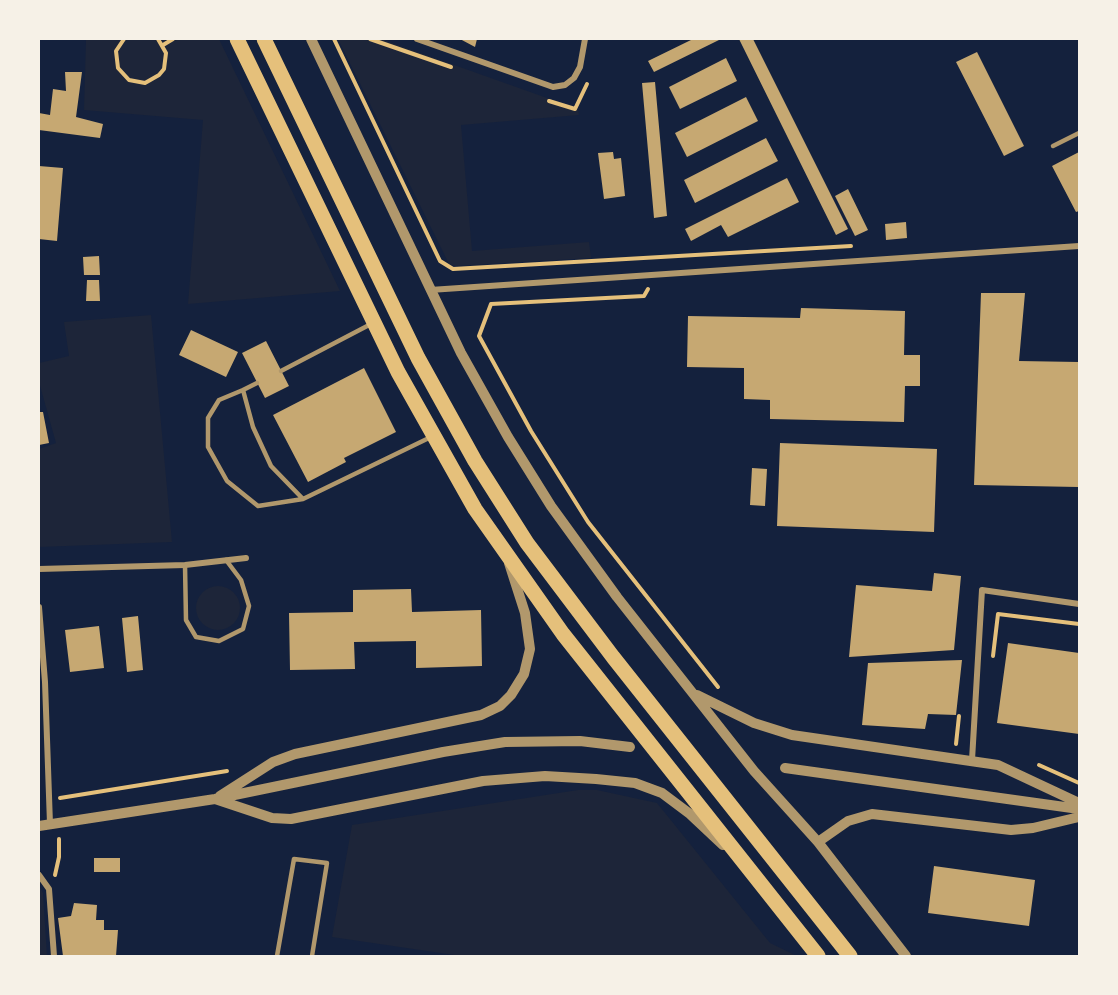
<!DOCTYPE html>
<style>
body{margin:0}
#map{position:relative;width:1118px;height:995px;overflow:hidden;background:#14213d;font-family:"DejaVu Sans",sans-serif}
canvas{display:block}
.frame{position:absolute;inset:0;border:40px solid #f6f1e7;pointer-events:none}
</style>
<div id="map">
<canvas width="1118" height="995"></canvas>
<div class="frame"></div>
</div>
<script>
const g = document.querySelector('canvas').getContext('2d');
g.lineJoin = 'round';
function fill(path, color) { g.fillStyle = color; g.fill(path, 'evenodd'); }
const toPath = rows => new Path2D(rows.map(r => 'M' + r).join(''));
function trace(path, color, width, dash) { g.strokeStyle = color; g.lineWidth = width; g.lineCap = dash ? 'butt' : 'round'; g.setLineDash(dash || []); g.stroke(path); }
fill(toPath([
 [86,39,219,39,340,291,188,304,203,120,84,110],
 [338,39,381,39,578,109,579,115,461,125,472,251,589,242,591,258,455,266,449,264],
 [151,315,172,542,39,547,39,449,56,443,39,382,39,363,69,356,64,322],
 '196 608a22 22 0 1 1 44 0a22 22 0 1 1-44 0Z',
 [578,790,597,790,657,803,770,943,797,956,461,956,332,937,352,825],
 [39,885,43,893,47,956,39,956]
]), '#1d2539');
fill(toPath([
 [460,39,477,39,475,47],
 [693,39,721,39,654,72,648,61],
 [739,39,753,39,848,229,836,235],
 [977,52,1024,146,1004,156,956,62],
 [726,58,737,81,680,109,669,87],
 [65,72,82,72,76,117,103,124,100,138,39,130,39,113,50,115,53,89,66,91],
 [655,82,667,216,654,218,642,83],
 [746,97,758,121,687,157,675,133],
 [766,138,778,161,695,203,684,180],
 [613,152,614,159,621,158,625,196,604,199,598,153],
 [1079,152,1079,211,1076,212,1052,166],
 [39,166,63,168,57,241,39,239],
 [787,178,799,202,728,237,721,225,691,241,685,229],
 [848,189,868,230,855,236,835,196],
 [906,222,907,238,886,240,885,224],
 [99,256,100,275,84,275,83,257],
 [87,280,99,280,100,301,86,301],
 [981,293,1025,293,1019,361,1079,362,1078,487,974,485],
 [801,308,905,311,904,355,920,355,920,386,905,386,904,422,770,419,770,400,744,399,744,368,687,367,688,316,800,318],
 [191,330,238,352,226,377,179,355],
 [266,341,289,386,265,398,242,353],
 [364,368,396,432,344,458,346,462,308,482,273,415],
 [39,412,43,412,49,443,39,445],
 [780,443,937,449,934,532,777,526],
 [752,468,767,469,765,506,750,505],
 [934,573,961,576,954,650,849,657,856,585,932,591],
 [411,589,412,612,481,610,482,666,416,668,416,641,354,642,355,669,290,670,289,613,353,612,353,590],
 [138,616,143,670,127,672,122,618],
 [99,626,104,668,70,672,65,630],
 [1008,643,1079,653,1079,734,997,723],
 [962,660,956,715,928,714,925,729,862,725,868,663],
 [94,858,120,858,120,872,94,872],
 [934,866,1035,880,1029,926,928,913],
 [74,903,97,905,96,920,104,920,104,930,118,930,116,956,63,956,58,918,71,916]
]), '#c6a872');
trace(toPath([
 [124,39,116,51,118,68,129,80,145,83,159,75,164,69,166,53,158,39],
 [334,39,440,261,453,269,851,246],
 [370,39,451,67],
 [163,45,173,39],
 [549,101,575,109,587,84],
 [648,289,644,296,491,304,479,336,531,431,588,522,718,687],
 [993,656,998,614,1079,624],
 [956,744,959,716],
 [1039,765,1079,783],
 [60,798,227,771],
 [55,875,59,857,59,839]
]), '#e5c07b', 4);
trace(toPath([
 [1053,146,1079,133],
 [281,371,371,324],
 [257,383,243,390,253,427,271,466,303,499,431,437],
 [243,390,219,400,208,418,208,447,227,481,258,506,303,499],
 [185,565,186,620,196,637,219,641,243,629,249,606,241,580,226,560],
 [277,956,294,859,327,863,312,956]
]), '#b1986c', 4.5);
trace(toPath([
 [417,39,553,87,565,85,574,78,580,67,585,39],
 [430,290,1079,246],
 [39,569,185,565,246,558],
 [39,607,45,682,50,824],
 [972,760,982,590,1079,604],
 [39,875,49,889,54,956]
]), '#b1986c', 6);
trace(toPath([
 [311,39,461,353,508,437,551,506,617,597,754,771,818,842,906,956],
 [697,695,754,723,792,735,998,765,1079,803],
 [785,768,1079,809],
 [220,796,273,762,295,754,481,715,500,706,511,695,524,674,530,649,525,613,509,563],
 [215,799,272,818,291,819,483,781,545,776,596,779,635,783,662,793,690,814,723,845],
 [39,826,215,799,443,752,505,742,580,741,630,747],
 [818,842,848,821,872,814,1011,830,1033,828,1079,817]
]), '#b1986c', 10);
trace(toPath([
 [237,39,398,372,475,509,563,634,818,956],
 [264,39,418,358,475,461,527,543,613,657,850,956]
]), '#e5c07b', 15);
</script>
